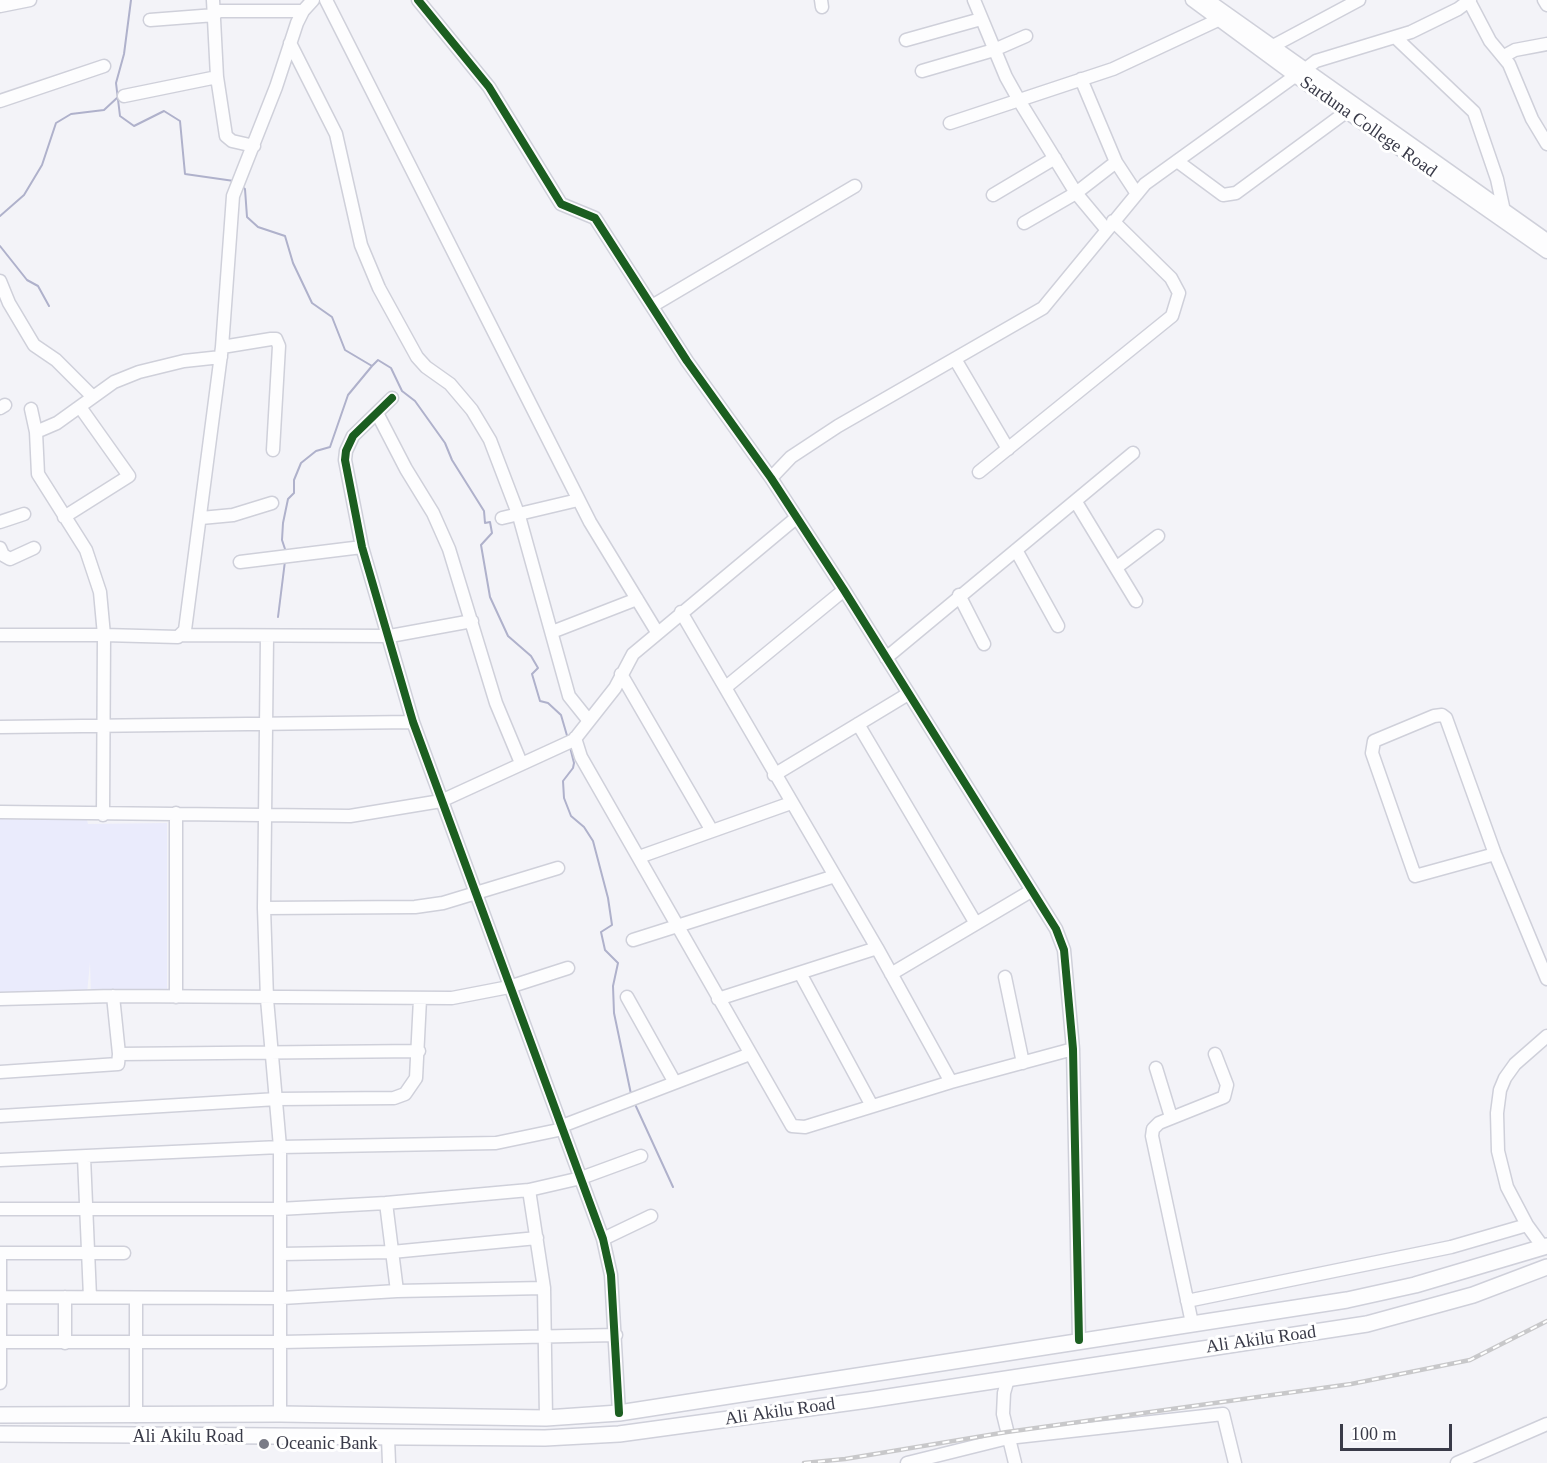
<!DOCTYPE html>
<style>
body{margin:0}
#map{position:relative;width:1547px;height:1463px;overflow:hidden;background:#f3f3f8;font-family:Georgia,serif}
canvas{display:block}
.scale{position:absolute;left:1340px;top:1424px;width:112px;height:27px;box-sizing:border-box;border:3px solid #393a48;border-top:0;padding-left:8px;font-size:18px;line-height:21px;white-space:nowrap;color:#393a48;-webkit-text-stroke:4px #fff;paint-order:stroke}
</style>
<div id="map">
<canvas width="1547" height="1463"></canvas>
<div class="scale">100 m</div>
</div>
<script>
const g = document.querySelector('canvas').getContext('2d');
g.lineJoin = 'round';
function fill(path, color) { g.fillStyle = color; g.fill(path, 'evenodd'); }
const toPath = rows => new Path2D(rows.map(r => 'M' + r).join(''));
function trace(path, color, width, dash) { g.strokeStyle = color; g.lineWidth = width; g.lineCap = dash ? 'butt' : 'round'; g.setLineDash(dash || []); g.stroke(path); }
function label(font, color, halo, rows, align = 'center') {
  g.font = font + ' Georgia,serif'; g.lineWidth = 6; g.setLineDash([]); g.textBaseline = 'middle'; g.strokeStyle = halo; g.fillStyle = color; for (const [text, x, y, turn = 0] of rows) {
    g.save(); g.translate(x, y); g.rotate((+turn || 0) * Math.PI / 180); g.textAlign = isNaN(turn) ? turn : align; if (halo) g.strokeText(text, 0, 0); g.fillText(text, 0, 0); g.restore();
  }
}
fill(toPath([
 [0,819,87,820,88,824,167,823,167,994,91,995,90,962,87,994,0,994]
]), '#eaebfc');
trace(toPath([
 [131,0,124,54,116,83,120,116,134,126,164,111,180,121,185,174,234,181],
 [241,186,245,189,247,217,258,227,285,236,293,263,312,303,332,317,345,350,372,366,348,395,330,447,316,451,301,463,294,480,294,493,288,499,283,523,282,540,286,552],
 [0,216,24,195,42,165,56,123,71,114,104,110,118,97],
 [0,246,27,280,38,286,49,306],
 [372,366,378,360,391,368,402,391,415,401,445,443,452,460,484,511,485,523,490,522,492,533,481,545,490,597,508,636,531,656,538,668,532,674,540,701,548,703,561,715,568,739],
 [278,617,285,561],
 [570,747,574,763,573,768,563,781,564,798,571,816,584,827,593,841,608,898,612,925,601,932,605,950,618,963,613,986,614,1013,631,1094],
 [634,1102,673,1187]
]), '#afb1cb', 2);
const minor = toPath([
 [213,0,217,77,226,136,232,141,254,146],
 [326,0,590,522,657,632],
 [418,0,489,87,561,204,595,218,687,361,771,478,844,590,1056,929,1064,950,1073,1049,1079,1340],
 [821,0,822,7],
 [974,0,1006,77,1020,102,1076,193,1106,229],
 [1192,0,1295,76,1547,252],
 [1208,0,1547,240],
 [1544,0,1547,5],
 [1469,1,1490,41,1509,64,1532,119,1547,144],
 [0,6,30,0],
 [214,11,303,11],
 [150,20,215,15],
 [1395,37,1474,112,1497,179,1504,211],
 [906,40,981,19],
 [290,43,336,134,361,245,379,288,417,357,426,367,450,384,472,410,490,440,519,516,569,696,589,721],
 [1271,47,1359,0],
 [1504,56,1515,50,1547,44],
 [1304,70,1316,61,1411,32,1458,9,1470,0],
 [922,71,994,50,1026,36],
 [1081,79,1116,162,1137,194],
 [124,96,217,77],
 [0,101,104,66],
 [950,123,1113,69,1218,20],
 [1177,161,1223,195,1236,193,1346,112],
 [993,195,1055,158],
 [1024,223,1076,193,1116,162],
 [0,281,9,303,34,345,56,360,92,396],
 [652,306,855,186],
 [222,347,271,339,276,339,279,346,273,450],
 [955,359,1008,449],
 [392,398,353,436,346,451,345,460,362,547,413,722,603,1239,611,1275,619,1413],
 [0,408,5,405],
 [377,413,406,469,433,513,449,549,496,703,521,763],
 [36,432,57,423,114,382,139,372,184,361,221,357],
 [979,472,1172,316,1179,293,1171,278,1113,221],
 [771,478,791,457,838,426,1043,308,1145,184,1295,76],
 [1076,502,1136,601],
 [64,517,129,476,80,407],
 [201,518,233,515,272,503],
 [502,518,578,500],
 [0,522,24,514],
 [0,548,3,555,10,559,34,548],
 [1016,550,1058,626],
 [240,562,362,547],
 [1117,567,1158,536],
 [959,595,984,644],
 [681,612,877,948,951,1082],
 [552,632,637,599],
 [0,635,104,635,100,592,86,550,38,474,36,432,31,409],
 [182,635,390,636,472,621],
 [267,637,264,908,267,999,280,1147,280,1414],
 [886,658,1133,453],
 [621,674,712,831],
 [726,687,844,590],
 [858,724,975,922],
 [0,727,413,722],
 [575,738,581,757,792,1126,805,1127,951,1082,1073,1049],
 [774,775,908,694],
 [0,812,350,816,441,801,574,740,615,688,633,654,796,518],
 [103,815,104,635,178,637,185,630,222,347,233,196,276,87,297,23,303,11,313,0],
 [1495,854,1415,876,1372,753,1374,741,1434,716,1442,715,1446,718,1495,854,1547,979],
 [639,857,791,803],
 [264,908,415,907,443,903,558,868],
 [633,940,835,876],
 [800,973,872,1106],
 [891,974,1031,891],
 [1005,977,1023,1063],
 [113,996,119,1054,419,1051],
 [176,997,176,813],
 [627,997,674,1081],
 [0,999,113,996,452,998,509,987,568,968],
 [718,999,877,948],
 [1156,1068,1171,1117],
 [0,1072,118,1064,119,1054],
 [0,1116,277,1099,394,1098,405,1094,416,1078,420,999],
 [562,1126,750,1054],
 [84,1157,90,1297],
 [0,1160,280,1147,496,1143,563,1129],
 [529,1190,544,1288,546,1418],
 [386,1203,397,1291],
 [0,1209,279,1209,386,1203,529,1190,581,1178,641,1156],
 [603,1239,651,1216],
 [1543,1247,1527,1225,1507,1187,1498,1151,1497,1113,1500,1090,1505,1078,1515,1064,1547,1036],
 [0,1253,124,1253],
 [281,1254,392,1252,537,1238],
 [0,1256,0,1383],
 [0,1297,282,1298,397,1291,544,1288],
 [65,1297,65,1343],
 [136,1298,136,1416],
 [1187,1301,1451,1247,1527,1225],
 [1192,1323,1152,1136,1153,1129,1159,1123,1224,1097,1227,1085,1215,1054],
 [0,1342,282,1342,616,1335],
 [1008,1379,1004,1393,1003,1414,1015,1463],
 [388,1438,389,1463],
 [907,1463,1008,1438,1223,1414,1235,1463],
 [1457,1463,1547,1424]
]);
const major = toPath([
 [0,1415,280,1414,546,1418,619,1413,1347,1300,1415,1285,1547,1246],
 [0,1434,545,1438,619,1434,868,1400,1367,1324,1473,1295,1547,1267]
]);
trace(minor, '#cfd0da', 15);
trace(major, '#cfd0da', 18);
trace(minor, '#fdfdfe', 12);
trace(major, '#fdfdfe', 15);
const rail = toPath([
 [804,1463,845,1459,1007,1432,1351,1384,1470,1360,1547,1321]
]);
trace(rail, '#c8c8ca', 4.5);
trace(rail, '#fff', 2, [7]);
trace(toPath([
 [418,0,489,87,561,204,595,218,687,361,771,478,844,590,1056,929,1064,950,1073,1049,1079,1340],
 [392,398,353,436,346,451,345,460,362,547,413,722,603,1239,611,1275,619,1413]
]), '#1b5e20', 8);
for (const [x, y, r, color] of [
 [264,1444,6,"#7a7b86"]
]) { const dot = new Path2D(); dot.arc(x, y, r, 0, 2 * Math.PI); g.fillStyle = color; g.fill(dot); trace(dot, '#fff', 2); }
label('18px', '#393a48', '#fff', [
 ["Sarduna College Road",1368,127,35],
 ["Ali Akilu Road",1261,1340,-8],
 ["Ali Akilu Road",780,1412,-8],
 ["Ali Akilu Road",188,1437]
]);
label('18px', '#393a48', '#fff', [
 ["Oceanic Bank",276,1444]
], 'left');
</script>
